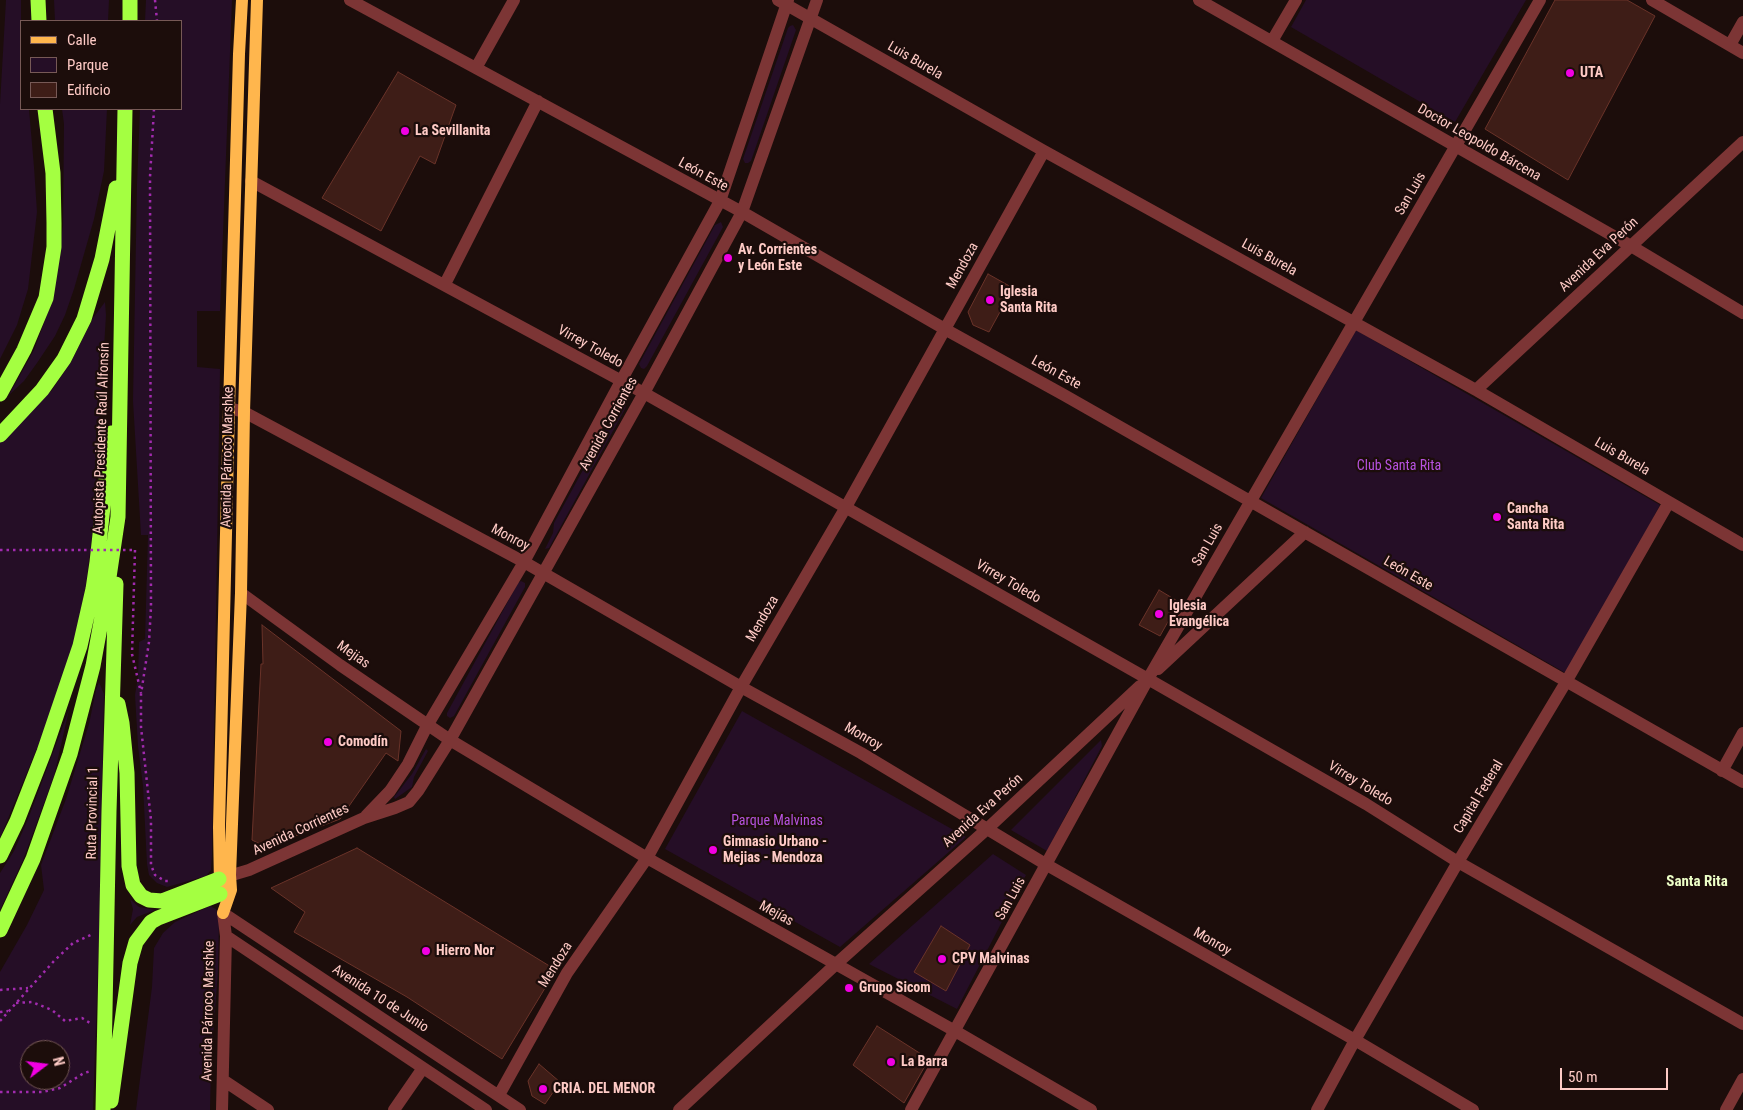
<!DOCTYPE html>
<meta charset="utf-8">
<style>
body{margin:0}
#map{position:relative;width:1743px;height:1110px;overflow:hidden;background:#1c0d0b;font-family:"Roboto Condensed",sans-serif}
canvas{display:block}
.legend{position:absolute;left:20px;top:20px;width:162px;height:90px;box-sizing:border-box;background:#1c0d0b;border:1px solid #775956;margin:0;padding:6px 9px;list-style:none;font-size:15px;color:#ffcbc6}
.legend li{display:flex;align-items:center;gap:10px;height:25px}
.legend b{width:25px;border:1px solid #775956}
.north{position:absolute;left:20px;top:1040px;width:50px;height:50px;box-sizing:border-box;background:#1c0d0b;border:1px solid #775956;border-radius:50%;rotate:75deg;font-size:14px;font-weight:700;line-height:20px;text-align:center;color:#ffcbc6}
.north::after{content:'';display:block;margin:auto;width:18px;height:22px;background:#f100e3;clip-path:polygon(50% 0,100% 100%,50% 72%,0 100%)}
.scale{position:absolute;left:1560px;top:1068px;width:108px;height:22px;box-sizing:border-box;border:2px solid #ffcbc6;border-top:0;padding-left:6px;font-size:15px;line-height:18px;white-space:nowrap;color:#ffcbc6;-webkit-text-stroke:4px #1c0d0b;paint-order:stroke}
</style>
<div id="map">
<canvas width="1743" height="1110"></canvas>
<ul class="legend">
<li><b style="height:6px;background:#ffb64d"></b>Calle</li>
<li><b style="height:14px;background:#250e26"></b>Parque</li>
<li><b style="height:14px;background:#3e1d17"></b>Edificio</li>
</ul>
<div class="north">N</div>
<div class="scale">50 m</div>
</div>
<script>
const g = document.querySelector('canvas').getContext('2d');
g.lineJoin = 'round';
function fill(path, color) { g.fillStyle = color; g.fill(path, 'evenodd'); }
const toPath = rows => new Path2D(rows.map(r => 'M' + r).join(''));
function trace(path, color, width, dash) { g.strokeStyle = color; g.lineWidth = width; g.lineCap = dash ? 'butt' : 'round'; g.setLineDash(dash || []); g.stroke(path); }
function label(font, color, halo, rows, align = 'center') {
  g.font = font + ' "Roboto Condensed",sans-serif'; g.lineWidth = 4.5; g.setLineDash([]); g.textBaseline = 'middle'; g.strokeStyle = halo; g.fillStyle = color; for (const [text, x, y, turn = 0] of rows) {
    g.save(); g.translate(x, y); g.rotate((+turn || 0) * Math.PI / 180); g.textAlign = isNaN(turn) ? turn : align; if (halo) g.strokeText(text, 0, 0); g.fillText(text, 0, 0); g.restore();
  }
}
fill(toPath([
 [6,0,21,0,21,109,29,109,34,167,37,212,28,289,17,325,0,359,0,104],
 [54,0,109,0,108,21,55,21],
 [146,0,232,0,220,311,197,311,197,367,220,369,212,855,211,870,206,876,167,887,157,883,149,875,147,864,143,786,138,746,135,695,138,677,139,642,145,639,148,535,141,535,133,401,137,184,140,109,181,109,181,21,145,21],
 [1306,0,1526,0,1455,122,1291,27],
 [793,25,796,30,751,161,748,163,745,163,743,159,788,28,790,26],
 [62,109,107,109,104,171,94,219,74,289,65,315,55,336,37,363,24,381,9,395,34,350,51,304,63,226,64,124],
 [721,222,723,227,647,366,644,369,641,368,639,364,715,225],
 [105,302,106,315,93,529,86,584,76,634,63,680,51,714,0,838,0,442,52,390,71,362,93,318],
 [1356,330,1660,505,1569,675,1261,498],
 [622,403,626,405,625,409,549,548,545,549,553,533,554,523,619,404],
 [521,581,525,583,525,587,454,716,450,718,447,716,447,713,518,583],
 [99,682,104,694,100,907,93,1110,0,1110,0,972,27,925,44,890,41,865,66,799,89,724,96,690],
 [30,1050,60,1050,60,1080,30,1080],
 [69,710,54,776,23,860,0,910,0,873,14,851,28,819],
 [742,711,966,837,840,947,665,849],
 [1101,740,1102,746,1047,851,1011,830],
 [426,749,428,751,414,777,412,787,395,799,394,797,412,774],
 [993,854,1026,875,957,1009,869,964],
 [130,899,139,907,155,910,137,917,130,925,133,909],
 [210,906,216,909,219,919,218,971,211,1063,210,1110,136,1110,152,987,154,948,163,933,175,922]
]), '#250e26');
const building = toPath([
 [1555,0,1627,0,1655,16,1568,180,1485,129,1555,0],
 [398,72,456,105,435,164,420,156,381,231,322,198,398,72],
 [988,274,1013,288,989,332,973,325,968,312,988,274],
 [1159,590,1179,602,1160,636,1139,625,1159,590],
 [262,625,401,731,398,761,386,753,340,819,266,847,252,840,261,664,263,664,262,625],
 [357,848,556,970,502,1059,407,997,294,932,305,912,271,888,357,848],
 [941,926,970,945,946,991,914,972,941,926],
 [877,1026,929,1059,904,1103,853,1065,877,1026],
 [539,1064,560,1082,545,1104,532,1096,528,1081,539,1064]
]);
fill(building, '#3e1d17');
trace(building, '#6a3329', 1);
trace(toPath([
 [155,0,157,21],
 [154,109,150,177,151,607,149,642,141,694,141,727,151,820,151,865,155,875,165,881,171,881],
 [0,550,83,550],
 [135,550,132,654,141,693],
 [0,990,28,988],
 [16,1003,32,1002,52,1010,65,1021,82,1018,90,1023],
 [0,1012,8,1011],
 [0,1021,54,961,73,943,93,934],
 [0,1092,42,1092,60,1088,84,1073,91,1071]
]), '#a12bae', 2.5, [2.5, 4]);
trace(toPath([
 [350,0,742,212,950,332,1064,395,1743,782],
 [778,0,1044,151,1476,390,1743,545],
 [1199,0,1631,246,1743,313],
 [1652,0,1743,53],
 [1272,41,1296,0],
 [1730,45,1743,22],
 [476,68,514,0],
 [251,181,644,393,1148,679,1366,804,1458,862,1743,1024],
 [445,284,538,101],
 [1476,390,1743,142],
 [229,408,244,412,524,562,741,687,861,753,1047,865,1355,1040,1473,1110],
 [241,593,340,665,450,740,647,858,955,1031,1091,1110],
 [1158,669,1305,532],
 [1722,771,1743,733],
 [366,816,390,791,408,764,427,726,524,562,621,381,720,201,788,0],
 [222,878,249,870,364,818,395,808,409,802,418,791,450,740,644,393,742,212,817,0],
 [223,913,520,1110],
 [226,936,486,1110],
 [223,1080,268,1110],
 [499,1095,567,973,647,858,741,687,846,507,1044,151],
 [222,1110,226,936,223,913],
 [394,1110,423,1068],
 [679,1110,835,965,987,829,1140,686],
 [911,1110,1148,679,1540,0],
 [1317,1110,1355,1040,1458,862,1566,682,1669,502],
 [1726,1110,1743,1079]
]), '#7c3535', 12);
trace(toPath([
 [220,887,219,827,229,408,239,54,242,0],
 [223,913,231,890,230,875,241,593,244,412,257,0]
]), '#ffb64d', 12);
trace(toPath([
 [38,0,39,21],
 [130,21,130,0],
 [0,394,24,350,46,298,54,247,54,223,53,173,45,109],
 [0,435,42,390,64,359,84,319,102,259,116,188],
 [118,704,122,723,127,773,129,866,133,885,141,896,149,900,162,901,219,879],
 [0,856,17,821,44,752,80,646,93,589,97,562,111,433],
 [0,930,33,859,70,754,93,666,108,584,118,517,125,109],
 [111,1101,130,963,136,942,151,922,158,918,220,894],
 [103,1110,109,811,116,584]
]), '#a4ff41', 15);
trace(toPath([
 [84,550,135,550]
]), '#a12bae', 2.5, [2.5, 4]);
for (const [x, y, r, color] of [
 [1570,73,5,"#f100e3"],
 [405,131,5,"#f100e3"],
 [728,258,5,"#f100e3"],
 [990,300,5,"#f100e3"],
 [1497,517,5,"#f100e3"],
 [1159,614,5,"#f100e3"],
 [328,742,5,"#f100e3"],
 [713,850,5,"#f100e3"],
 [426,951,5,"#f100e3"],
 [942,959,5,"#f100e3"],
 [849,988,5,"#f100e3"],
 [891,1062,5,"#f100e3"],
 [543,1089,5,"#f100e3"]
]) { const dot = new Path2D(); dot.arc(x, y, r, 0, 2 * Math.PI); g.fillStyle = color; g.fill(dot); trace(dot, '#1c0d0b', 2); }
label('14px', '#ffcbc6', '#1c0d0b', [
 ["Luis Burela",915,61,30],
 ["Doctor Leopoldo Bárcena",1479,143,30],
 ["León Este",703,175,29],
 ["San Luis",1411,194,-60],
 ["Avenida Eva Perón",1599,255,-43],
 ["Luis Burela",1269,258,29],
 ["Mendoza",963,266,-61],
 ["Virrey Toledo",590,347,29],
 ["León Este",1056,373,29],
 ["Avenida Corrientes",609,424,-61],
 ["Autopista Presidente Raúl Alfonsín",102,438,-88],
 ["Avenida Párroco Marshke",228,457,-89],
 ["Luis Burela",1622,457,30],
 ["Monroy",510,538,28],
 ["San Luis",1208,545,-60],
 ["León Este",1408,574,30],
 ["Virrey Toledo",1008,582,30],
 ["Mendoza",763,619,-60],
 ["Mejias",353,655,35],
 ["Monroy",863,737,30],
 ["Virrey Toledo",1360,784,31],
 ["Capital Federal",1479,797,-59],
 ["Avenida Eva Perón",983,811,-42],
 ["Ruta Provincial 1",93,813,-89],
 ["Avenida Corrientes",301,830,-25],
 ["San Luis",1011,899,-61],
 ["Mejías",776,914,29],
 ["Monroy",1212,942,30],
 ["Mendoza",556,965,-58],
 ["Avenida 10 de Junio",380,999,33],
 ["Avenida Párroco Marshke",209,1011,-89]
]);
label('bold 14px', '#ffcbc6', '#1c0d0b', [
 ["UTA",1580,73],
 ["La Sevillanita",415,131],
 ["Av. Corrientes",738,250],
 ["y León Este",738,266],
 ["Iglesia",1000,292],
 ["Santa Rita",1000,308],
 ["Cancha",1507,509],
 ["Santa Rita",1507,525],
 ["Iglesia",1169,606],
 ["Evangélica",1169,622],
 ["Comodín",338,742],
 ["Gimnasio Urbano -",723,842],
 ["Mejias - Mendoza",723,858],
 ["Hierro Nor",436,951],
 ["CPV Malvinas",952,959],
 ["Grupo Sicom",859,988],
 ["La Barra",901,1062],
 ["CRIA. DEL MENOR",553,1089]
], 'left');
label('14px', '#b652df', '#1c0d0b', [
 ["Club Santa Rita",1399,466],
 ["Parque Malvinas",777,821]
]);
label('bold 15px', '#edffc8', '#1c0d0b', [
 ["Santa Rita",1697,882]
]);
</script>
